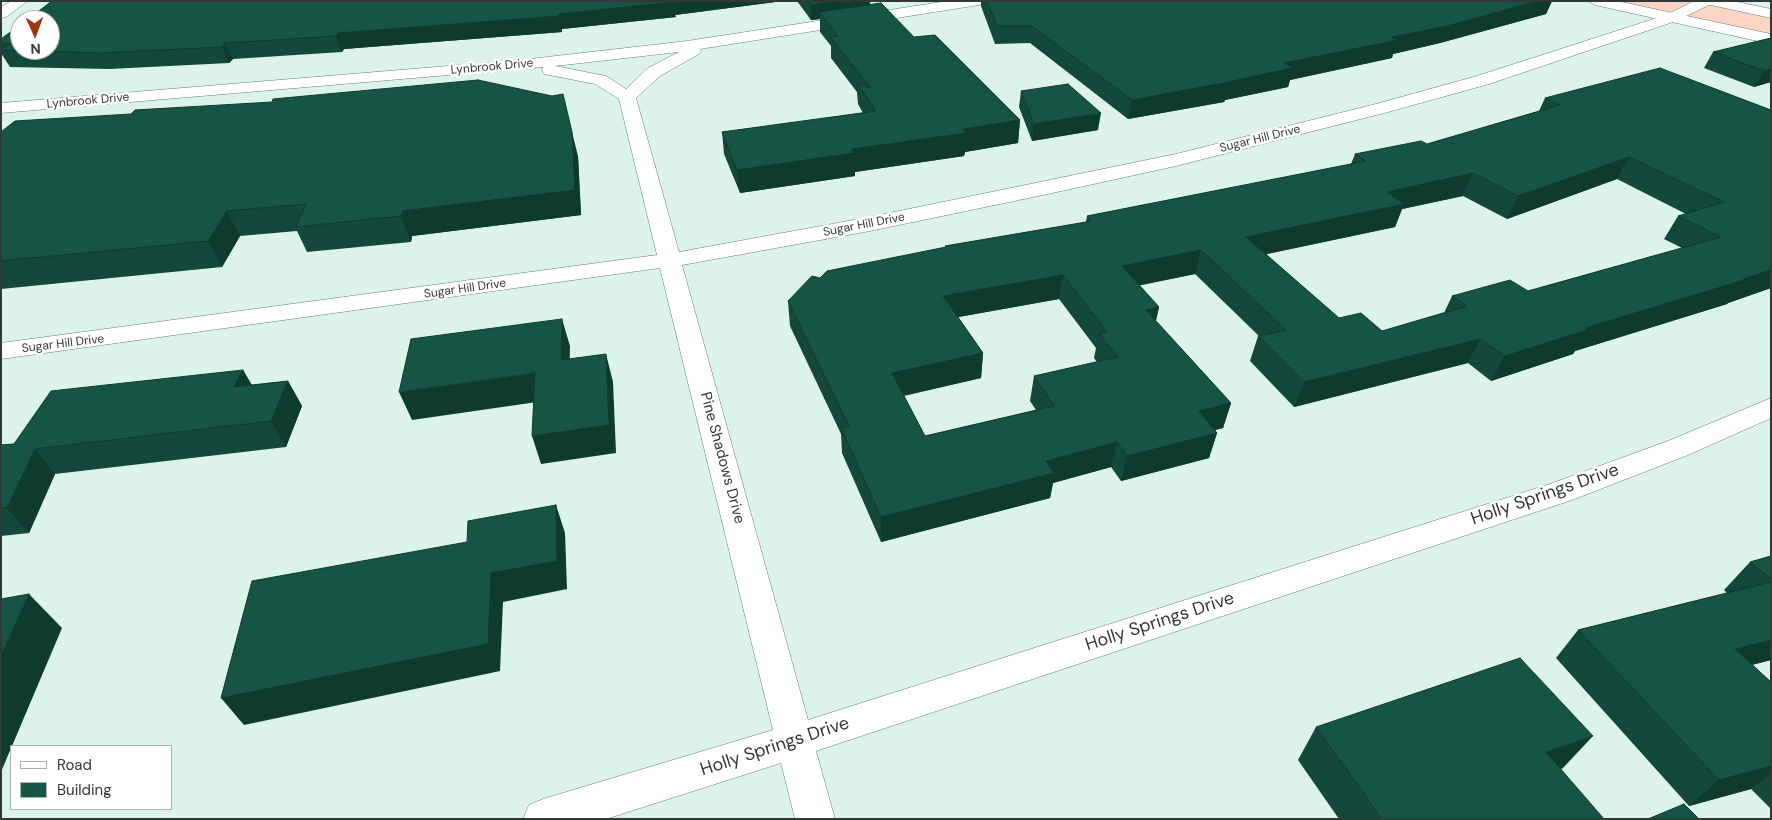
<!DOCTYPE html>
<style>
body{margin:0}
#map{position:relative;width:1772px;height:820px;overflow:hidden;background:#dbf3e9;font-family:"DM Sans",sans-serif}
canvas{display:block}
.frame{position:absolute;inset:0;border:2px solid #303935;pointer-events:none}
.legend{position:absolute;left:10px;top:745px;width:162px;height:65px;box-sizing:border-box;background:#fff;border:1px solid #acb0ae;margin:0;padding:6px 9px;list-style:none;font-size:15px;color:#303935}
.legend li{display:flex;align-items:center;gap:10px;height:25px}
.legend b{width:25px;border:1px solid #acb0ae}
.north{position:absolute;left:10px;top:10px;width:50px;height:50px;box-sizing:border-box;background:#fff;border:1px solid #acb0ae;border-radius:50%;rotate:178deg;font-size:14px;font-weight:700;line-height:20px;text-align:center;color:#303935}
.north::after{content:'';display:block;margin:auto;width:18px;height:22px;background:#9e390d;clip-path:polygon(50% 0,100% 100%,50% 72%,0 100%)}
</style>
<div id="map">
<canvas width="1772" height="820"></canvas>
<div class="frame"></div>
<ul class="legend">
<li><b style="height:6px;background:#fff"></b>Road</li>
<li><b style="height:14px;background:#165443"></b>Building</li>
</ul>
<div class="north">N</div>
</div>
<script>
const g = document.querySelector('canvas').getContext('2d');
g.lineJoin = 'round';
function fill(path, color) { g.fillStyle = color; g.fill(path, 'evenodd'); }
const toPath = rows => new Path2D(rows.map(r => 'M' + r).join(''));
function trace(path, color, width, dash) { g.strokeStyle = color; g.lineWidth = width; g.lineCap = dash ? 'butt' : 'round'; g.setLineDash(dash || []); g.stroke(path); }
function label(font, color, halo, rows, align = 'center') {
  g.font = font + ' "DM Sans",sans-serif'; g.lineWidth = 5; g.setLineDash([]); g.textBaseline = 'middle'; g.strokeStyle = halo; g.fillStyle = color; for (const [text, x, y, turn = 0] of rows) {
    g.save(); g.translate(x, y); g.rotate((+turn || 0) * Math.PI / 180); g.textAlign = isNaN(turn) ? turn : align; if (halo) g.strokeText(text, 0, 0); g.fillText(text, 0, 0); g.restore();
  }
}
fill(toPath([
 [1604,1,1699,1,1771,16,1771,37]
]), '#fdd4c6');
const minor = toPath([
 [11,1,28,1,6,17,1,18,1,7,11,1],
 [948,1,986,1,979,5,700,49,701,51,699,54,660,76,636,98,679,252,870,217,1176,154,1376,104,1477,76,1666,15,1694,1,1713,1,1711,4,1676,21,1489,84,1388,112,1176,166,1043,195,870,231,682,265,808,720,1550,484,1668,441,1771,398,1771,418,1688,455,1572,500,816,751,835,819,795,819,781,763,606,819,523,819,529,805,543,799,773,730,660,268,1,359,1,343,657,255,619,99,595,84,544,74,542,70,543,67,1,113,1,103,521,60,687,41,948,1],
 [679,52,648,68,626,89,606,76,555,66,679,52]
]);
const tertiary = toPath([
 [1588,1,1617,1,1771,34,1771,44,1595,5,1588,1],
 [1704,1,1733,1,1771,9,1771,18,1706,4,1704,1]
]);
trace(minor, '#677c74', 1);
trace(tertiary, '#677c74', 1);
fill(minor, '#fff');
fill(tertiary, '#fff');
fill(toPath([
 [52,1,783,1,675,15,676,17,562,29,562,32,344,49,342,52,233,59,229,63,109,69,10,67,1,53,1,39],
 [797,1,870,1,870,4,914,37,1020,120,1018,143,965,152,964,156,855,172,855,176,740,193,724,154,722,132,863,113,858,104,857,92,831,58,831,46,820,32,820,19,811,20],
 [981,1,1552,1,1546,14,1440,43,1393,54,1392,58,1290,80,1288,87,1225,100,1224,102,1128,119,1030,43,995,44,981,6],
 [1771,38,1771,82,1754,87,1704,68,1713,52],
 [1021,91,1098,130,1032,141,1019,107],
 [1545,98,1771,110,1771,288,1728,303,1727,304,1575,351,1573,354,1491,381,1468,363,1294,407,1250,361,1258,336,1259,336,1195,274,1139,285,1159,307,1156,321,1231,403,1223,428,1215,430,1217,433,1209,458,1121,481,1111,467,1053,483,1050,498,881,542,842,453,841,434,790,326,788,301,820,278,945,248,945,246,1086,222,1087,216,1351,164,1355,154,1427,144,1539,111],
 [1617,179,1686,214,1678,216,1664,239,1682,248,1528,291,1452,296,1444,313,1382,331,1339,318,1266,254,1395,227,1402,209,1463,196,1507,219],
 [1059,299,1096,348,1094,358,1097,362,1034,376,1030,401,1036,410,925,436,904,396,981,378,983,353,958,317],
 [272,102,578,156,581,215,412,236,411,242,307,252,297,231,240,236,222,267,1,289,1,132,131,114],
 [243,370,252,385,288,381,302,406,286,447,55,474,29,533,1,536,1,445,14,444],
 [1771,556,1771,660,1752,665,1771,682,1771,809,1751,789,1689,806,1556,658,1578,630,1727,593,1724,590,1750,562],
 [1316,727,1563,768,1560,769,1604,819,1339,819,1298,760]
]), '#13483a');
fill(toPath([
 [673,1,783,1,675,15,676,17,562,29,562,32,344,49,342,52,336,36,338,33,559,14],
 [833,1,870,1,871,11,819,12,820,19,811,20,811,5],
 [1538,1,1552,1,1546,14,1440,43,1393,54,1392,58,1290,80,1288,87,1225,100,1224,102,1128,119,1132,100,1228,82,1284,63],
 [225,43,233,59,229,63,222,47],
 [1771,69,1771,82,1754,87,1764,71],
 [1101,113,1098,130,1032,141,1034,124],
 [1020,120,1018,143,965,152,964,156,855,172,855,176,740,193,737,170,852,149],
 [572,132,578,156,581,215,412,236,411,242,401,216,403,211],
 [1629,157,1617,179,1507,219,1518,196],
 [1473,173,1463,196,1402,209,1395,227,1239,260,1246,237,1387,192],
 [227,211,240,236,222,267,208,241],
 [1201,250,1195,274,1118,290,1122,266],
 [1771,270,1771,288,1728,303,1727,304,1575,351,1573,354,1491,381,1505,356,1585,328],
 [1063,275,1059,299,942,320,943,296],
 [1159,307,1153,332,1146,310],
 [562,319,570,346,569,388,561,360],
 [1480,339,1468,363,1294,407,1304,382],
 [983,353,981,378,892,398,892,373],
 [606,354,613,382,616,453,541,464,532,436],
 [243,370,257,395,234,387],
 [535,373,544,401,412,420,399,392],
 [288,381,302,406,286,447,271,421],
 [1231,403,1223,428,1191,436,1199,411],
 [1217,433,1209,458,1121,481,1127,456],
 [1117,442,1111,467,1053,483,1050,498,881,542,881,517,1046,461],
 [35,449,55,474,29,533,7,508],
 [556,505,565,533,567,589,503,602,500,671,244,725,221,698,491,573],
 [29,594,62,628,12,746,11,746,11,748,1,772,1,655],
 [1771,640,1771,660,1707,676,1735,649],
 [1593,736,1563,768,1517,784,1546,752],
 [1771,766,1771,773,1751,789,1689,806,1719,780]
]), '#0f3b2f');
const building = toPath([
 [52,1,673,1,674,2,559,14,559,16,338,33,336,36,225,43,222,47,100,53,1,50,1,49,11,44,1,44,1,39,20,25,20,50,50,50,50,20,27,20,52,1],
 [808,1,833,1,811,5,808,1],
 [987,1,1538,1,1447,26,1392,37,1398,40,1284,63,1293,68,1228,82,1229,82,1132,100,1032,26,997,26,987,1],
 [881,3,914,37,935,35,1020,120,963,129,966,133,852,149,854,153,737,170,722,132,876,111,857,83,871,88,830,37,838,36,819,12,881,3],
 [1771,38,1771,69,1764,71,1713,52,1771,38],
 [1660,68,1771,110,1771,270,1743,279,1744,280,1585,328,1587,330,1505,356,1480,339,1304,382,1258,336,1286,330,1201,250,1122,266,1159,307,1146,310,1231,403,1199,411,1217,433,1127,456,1117,442,1046,461,1054,473,881,517,841,428,849,426,788,301,812,276,820,278,827,271,946,247,945,246,1092,221,1087,216,1366,161,1355,154,1421,141,1427,144,1560,105,1545,98,1660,68],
 [1629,157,1724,202,1678,216,1721,237,1528,291,1510,280,1452,296,1467,306,1382,331,1361,313,1339,318,1246,237,1404,204,1387,192,1473,173,1518,196,1629,157],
 [1063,275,1107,332,1099,334,1118,357,1034,376,1054,406,925,436,892,373,983,353,943,296,1063,275],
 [478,80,552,96,563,94,572,132,575,190,403,211,401,216,296,227,306,204,227,211,208,241,1,261,1,132,15,121,131,114,135,110,272,102,273,99,478,80],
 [1068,84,1101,113,1034,124,1021,91,1068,84],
 [562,319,561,360,606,354,609,425,532,436,535,373,399,392,411,339,562,319],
 [243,370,234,387,288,381,271,421,35,449,7,508,1,508,1,445,14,444,51,391,243,370],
 [556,505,557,561,491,573,488,644,221,698,252,581,467,542,468,521,556,505],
 [1771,556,1771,579,1750,562,1771,556],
 [1771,582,1771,640,1735,649,1771,682,1771,766,1719,780,1578,630,1771,582],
 [29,594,1,655,1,599,29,594],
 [1520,658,1593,736,1546,752,1604,819,1382,819,1316,727,1520,658],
 [1684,804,1699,819,1648,819,1684,804]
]);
fill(building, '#165443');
trace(building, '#0f3b2f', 1);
label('12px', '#303935', '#fff', [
 ["Lynbrook Drive",492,67,-5],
 ["Lynbrook Drive",88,101,-5],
 ["Sugar Hill Drive",1260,139,-14],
 ["Sugar Hill Drive",864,225,-11],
 ["Sugar Hill Drive",465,289,-8],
 ["Sugar Hill Drive",63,344,-7]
]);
label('15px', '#303935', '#fff', [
 ["Pine Shadows Drive",722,458,75]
]);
label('18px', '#303935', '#fff', [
 ["Holly Springs Drive",1545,495,-19],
 ["Holly Springs Drive",1160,622,-18],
 ["Holly Springs Drive",775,747,-18]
]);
</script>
